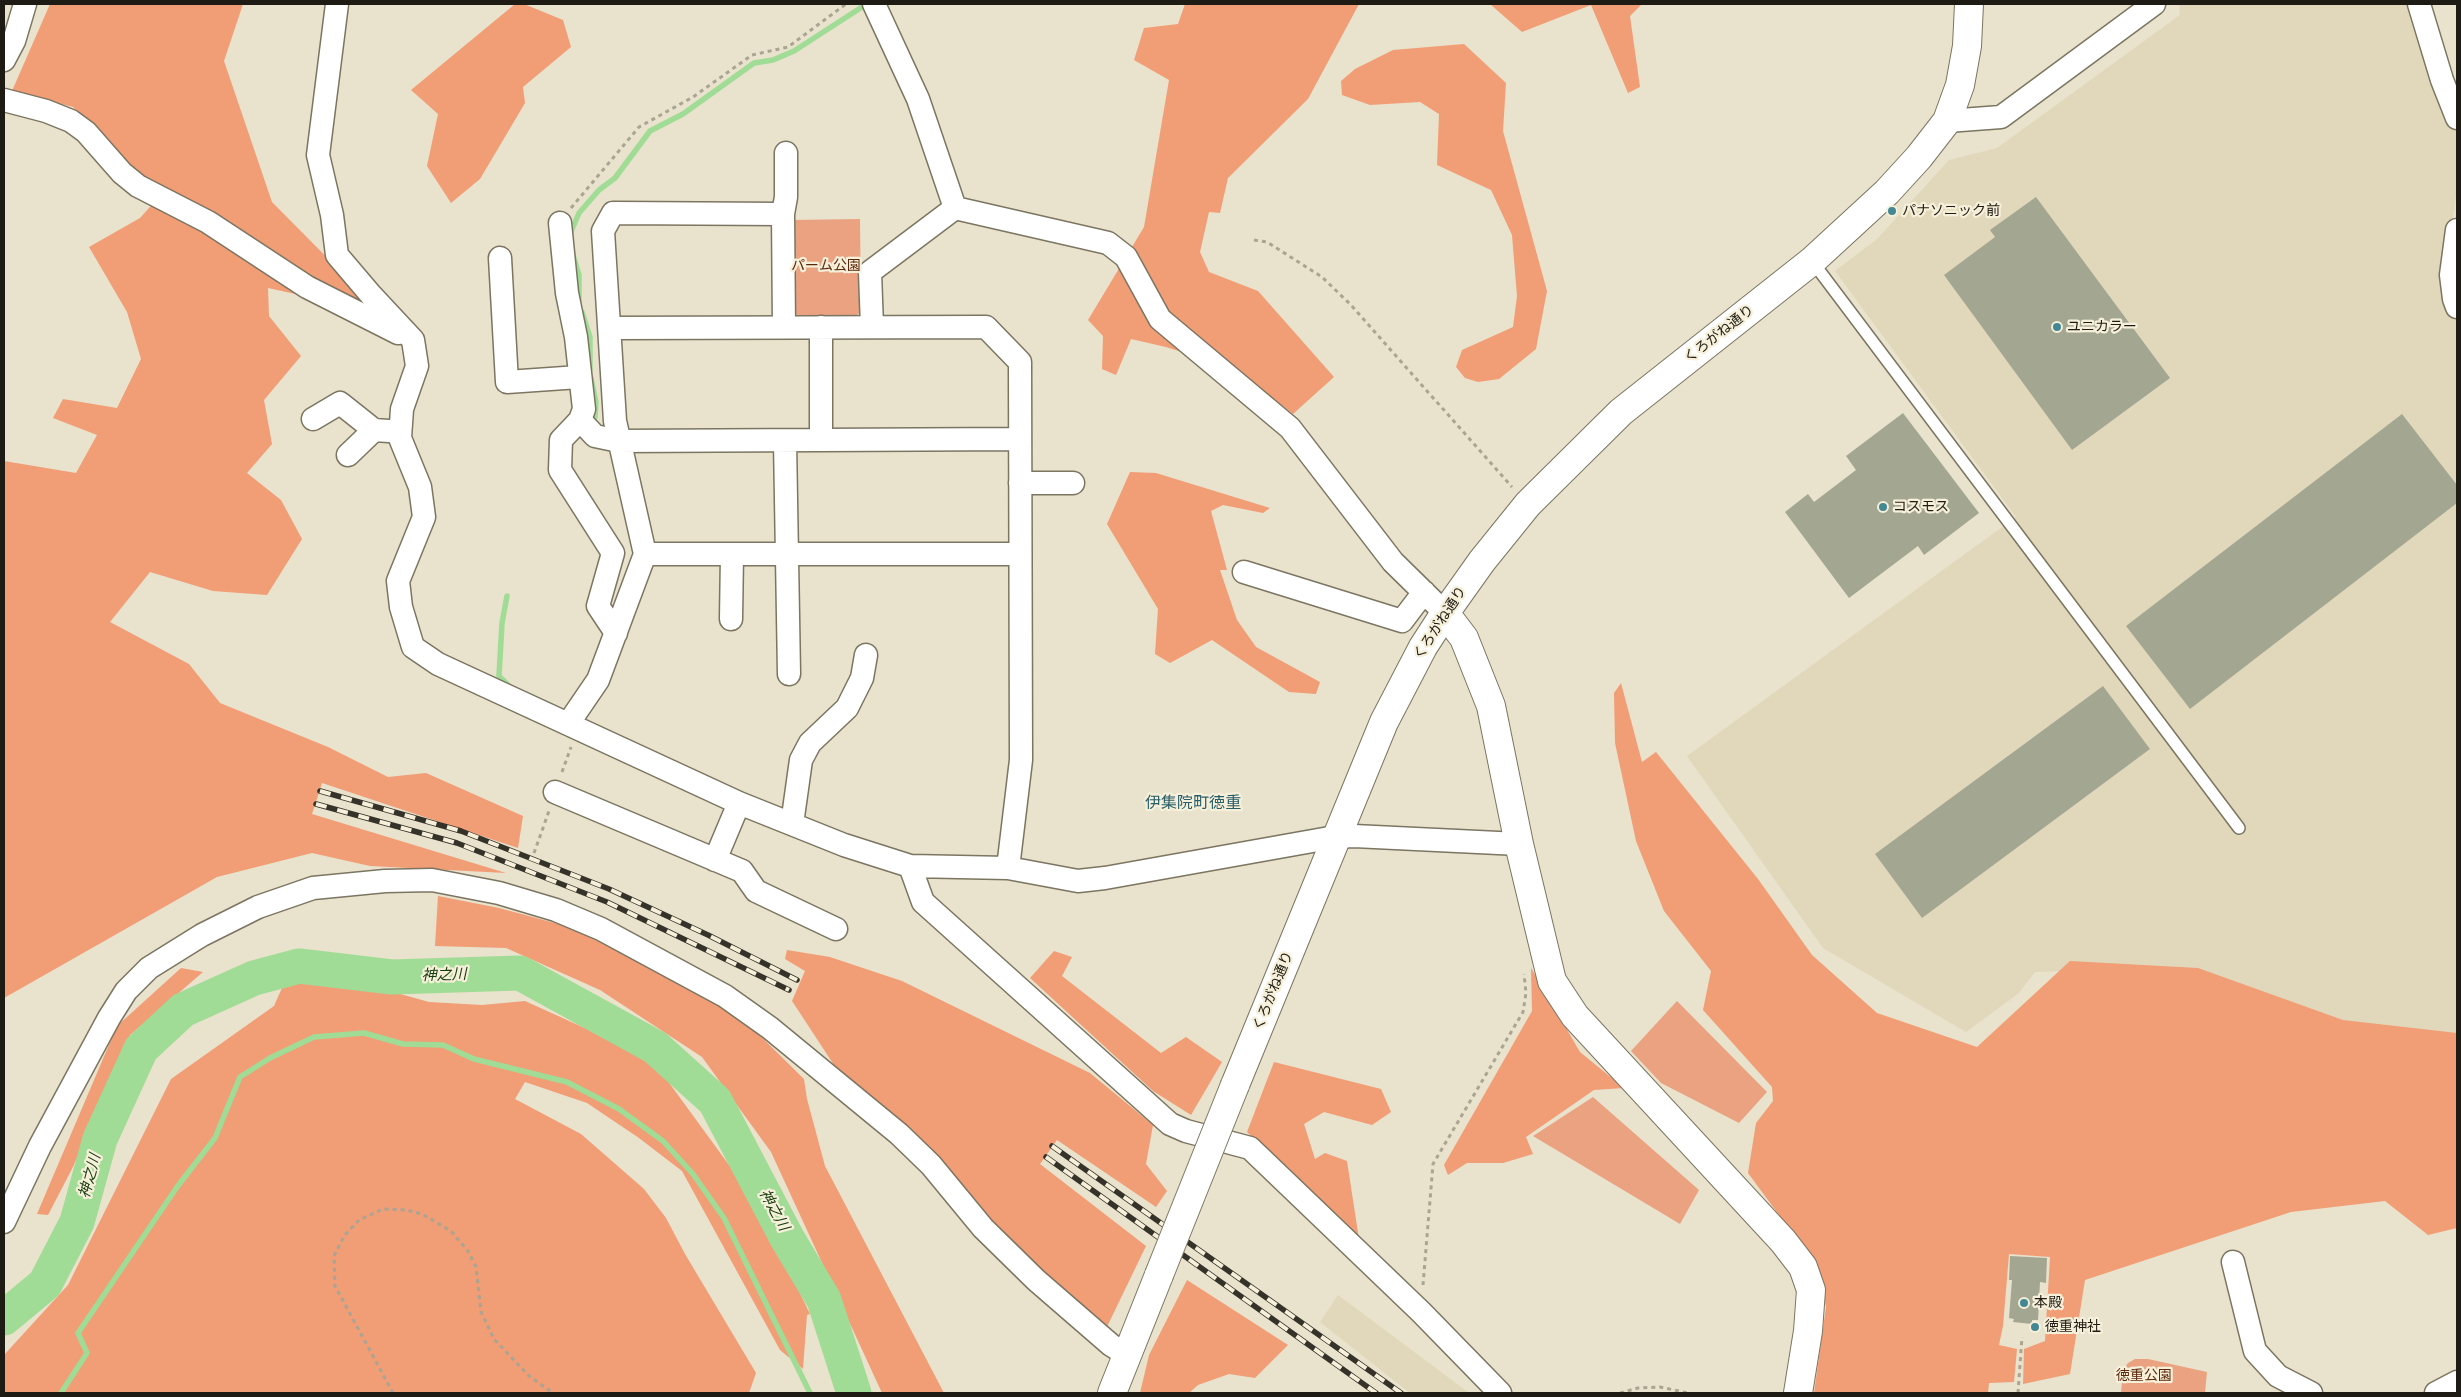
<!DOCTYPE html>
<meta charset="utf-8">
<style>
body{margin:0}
#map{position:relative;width:2461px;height:1397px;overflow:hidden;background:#e9e2cc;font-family:"Alegreya Sans",sans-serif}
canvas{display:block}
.frame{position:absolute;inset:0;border:5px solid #1d1b13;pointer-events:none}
</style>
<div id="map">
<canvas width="2461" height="1397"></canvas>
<div class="frame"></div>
</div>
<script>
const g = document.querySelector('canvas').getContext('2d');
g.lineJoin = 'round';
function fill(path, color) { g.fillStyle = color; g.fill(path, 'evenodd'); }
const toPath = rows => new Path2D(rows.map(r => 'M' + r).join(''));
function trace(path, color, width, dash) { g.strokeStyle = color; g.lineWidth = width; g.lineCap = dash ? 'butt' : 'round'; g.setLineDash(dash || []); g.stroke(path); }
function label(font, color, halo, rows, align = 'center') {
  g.font = font + ' "Alegreya Sans","Noto Sans JP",sans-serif'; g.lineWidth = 4.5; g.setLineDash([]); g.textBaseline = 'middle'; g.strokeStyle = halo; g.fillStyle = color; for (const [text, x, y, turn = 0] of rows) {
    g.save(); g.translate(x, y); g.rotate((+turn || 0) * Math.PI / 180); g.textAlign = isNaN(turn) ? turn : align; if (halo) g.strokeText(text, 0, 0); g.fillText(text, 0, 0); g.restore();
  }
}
fill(toPath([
 [2179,4,2412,4,2439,98,2457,133,2457,190,2442,292,2457,319,2457,1062,2111,970,2035,972,2019,993,1966,1032,1823,948,1687,756,2016,517,1835,271,1877,239,1949,160,1997,148,2180,15],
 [1338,1295,1469,1393,1410,1393,1320,1322]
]), '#e1d8bb');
fill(toPath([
 [860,219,861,312,854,317,801,317,792,312,792,220],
 [1677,1001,1767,1092,1739,1123,1661,1083,1631,1051],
 [1593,1097,1699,1190,1680,1224,1533,1136],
 [2135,1359,2148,1359,2207,1372,2205,1393,2121,1393,2123,1370,2128,1363]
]), '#eaa280');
fill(toPath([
 [50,4,243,4,224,61,272,202,371,302,364,309,268,288,269,316,301,356,264,400,272,444,247,473,281,500,302,539,267,595,213,591,150,572,110,622,189,664,220,703,328,747,388,777,426,773,523,816,518,848,322,783,312,814,506,873,370,866,312,853,217,877,4,998,4,461,76,473,97,435,53,418,63,399,117,408,141,359,127,312,89,247,140,218,165,190,129,168,73,107,12,91],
 [515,4,524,4,563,20,571,47,523,87,525,103,480,179,451,203,427,166,438,114,411,90],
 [1185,4,1359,4,1308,99,1228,178,1220,213,1209,212,1200,252,1209,272,1258,291,1334,377,1293,414,1235,369,1166,347,1131,339,1116,375,1102,369,1103,336,1088,320,1144,227,1169,80,1134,60,1144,28,1178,24],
 [1490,4,1642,4,1630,16,1640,87,1628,93,1591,5,1522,32],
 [1464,44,1506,83,1503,131,1547,291,1536,349,1499,379,1478,382,1465,378,1456,367,1462,350,1513,327,1517,296,1512,235,1491,190,1437,165,1439,114,1420,102,1370,105,1342,95,1341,81,1355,69,1393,50],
 [1130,472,1156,473,1270,508,1263,513,1223,505,1211,511,1227,570,1220,570,1237,620,1256,647,1320,682,1316,694,1289,692,1212,640,1170,663,1155,654,1158,609,1107,524],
 [1621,683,1642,762,1656,752,1758,879,1812,955,1877,1013,1977,1047,2070,961,2198,968,2343,1020,2457,1033,2457,1228,2428,1235,2385,1201,2291,1212,2085,1280,2070,1374,2023,1384,2024,1349,2045,1341,2050,1257,2009,1254,2003,1326,1999,1345,2017,1349,2014,1382,1989,1383,1988,1393,1814,1393,1826,1307,1818,1268,1748,1173,1756,1123,1773,1101,1772,1087,1703,1010,1711,971,1664,911,1636,841,1615,743,1614,693],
 [438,896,499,908,566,926,680,981,742,1018,804,1079,807,1099,825,1166,944,1393,882,1393,771,1152,702,1057,600,990,506,948,435,946],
 [787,950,830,957,902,981,1090,1073,1153,1125,1146,1164,1167,1191,1156,1207,1057,1140,1040,1164,1146,1246,1104,1333,1036,1271,917,1145,834,1065,792,1001,805,971,785,959],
 [1054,951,1072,957,1062,976,1161,1053,1186,1037,1222,1062,1191,1115,1153,1091,1030,978],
 [181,968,203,972,130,1035,73,1167,48,1215,37,1214,117,1026],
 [1531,968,1580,1052,1624,1088,1594,1090,1526,1137,1533,1154,1503,1163,1467,1163,1448,1175,1444,1165,1532,1011],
 [285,981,386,990,429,1002,482,1005,525,1001,651,1058,756,1202,810,1314,807,1315,803,1369,780,1350,682,1171,639,1138,587,1103,525,1082,515,1099,581,1134,644,1189,666,1218,685,1254,756,1373,749,1393,4,1393,4,1355,68,1285,171,1079,274,1006],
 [1274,1062,1381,1089,1391,1112,1372,1125,1324,1112,1304,1124,1315,1159,1325,1153,1347,1161,1359,1239,1247,1132],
 [1187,1280,1288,1345,1255,1378,1229,1374,1198,1385,1189,1393,1140,1393,1149,1355]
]), '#f19d76');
trace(toPath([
 [570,234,579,213,599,190,615,178,650,131,683,114,754,63,773,60,794,51,862,7],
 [573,255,579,275,579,301],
 [582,312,590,337,590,369],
 [591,425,595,417,596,402,591,378],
 [507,596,502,623,499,676,509,686],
 [61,1393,87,1353,78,1333,177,1187,215,1138,240,1077,270,1058,314,1037,364,1033,403,1044,443,1045,474,1059,567,1082,619,1109,663,1141,693,1174,724,1218,810,1393]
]), '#a0dc96', 5.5);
trace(toPath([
 [4,1318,45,1284,77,1222,100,1139,141,1049,183,1010,254,978,299,966,392,977,520,973,655,1047,715,1101,787,1238,824,1300,854,1393]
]), '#a0dc96', 35);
fill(toPath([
 [2036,197,2170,378,2072,450,1944,275,1995,237,1990,230],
 [1903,413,1979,513,1924,555,1918,546,1849,598,1785,512,1808,494,1814,502,1856,470,1846,456],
 [2402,414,2457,485,2457,503,2190,709,2126,626],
 [2103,686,2150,749,1922,918,1875,854],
 [2010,1256,2047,1258,2046,1283,2040,1282,2038,1320,2032,1320,2032,1324,2013,1322,2014,1319,2009,1318,2012,1280,2009,1280]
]), '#a3a792');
const lane = toPath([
 [1812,261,2239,828]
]);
const street = toPath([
 [337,4,318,155,332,215,337,255,371,295,413,340,417,366,402,409,400,438,420,487,424,517,398,581,401,607,413,647,438,664,739,803,844,845,910,866,1008,868,1078,881,1105,878,1335,837,1354,836,1519,844],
 [874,4,918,99,955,208,1108,243,1126,257,1160,319,1290,428,1393,562,1445,613],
 [2419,4,2442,80,2457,118],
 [4,60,14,41,25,4],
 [4,100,46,111,71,121,86,132,122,173,138,186,208,222,307,287,398,333],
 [1947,121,2001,117,2154,4],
 [783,214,786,197,786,153],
 [560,223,567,293,576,337,584,409,580,420,561,440,560,470,613,553,598,606,616,633],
 [2457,230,2451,275,2454,299,2457,307],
 [500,258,507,382,579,377],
 [821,327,821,440],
 [872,327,870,272,955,208],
 [610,328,986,327,1020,362,1021,760,1008,868],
 [313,419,340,403,374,430],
 [580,420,595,436,619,441,1020,439],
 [785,441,789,674],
 [348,455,374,430,389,431],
 [1020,483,1073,483],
 [645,554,1020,554],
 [1244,572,1402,621,1424,592],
 [731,619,732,554],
 [568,724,598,680,645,554,615,421,603,231,613,213,783,214,784,327],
 [555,792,742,871,756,891,836,929],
 [792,824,801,760,810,743,847,708,862,678,866,655],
 [715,860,739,803],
 [910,866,923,902,1170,1124,1186,1131,1250,1148,1421,1312,1500,1393],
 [4,1222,40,1146,109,1018,126,991,149,968,202,935,258,907,313,888,385,881,432,880,499,893,556,910,601,929,725,996,770,1028,899,1134,931,1165,983,1228,1036,1280,1111,1345,1127,1355],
 [2233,1262,2255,1351,2278,1376,2311,1393],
 [2436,1393,2457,1382]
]);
const secondary = toPath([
 [1445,613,1464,638,1491,706,1519,844,1552,981,1575,1016,1783,1241,1803,1267,1811,1290,1808,1331,1798,1393],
 [1235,1085,1384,722,1423,647,1445,613,1482,561,1528,504,1621,412,1812,261,1887,192,1919,157,1947,121,1960,85,1967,46,1969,4],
 [1112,1393,1159,1275]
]);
trace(lane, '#7b7561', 14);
trace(street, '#7b7561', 25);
trace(secondary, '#7b7561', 30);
trace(toPath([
 [571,208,639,127,693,97,752,55,788,47,846,4],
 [1254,240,1267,242,1322,277,1351,305,1512,487],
 [562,772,571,747],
 [534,853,549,811],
 [1423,1285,1433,1164,1523,1012,1526,993,1524,974],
 [393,1393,335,1286,334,1256,344,1236,359,1220,383,1209,407,1210,422,1214,451,1231,468,1251,476,1267,481,1312,494,1339,529,1376,553,1393],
 [1620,1393,1638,1388,1660,1387,1688,1393],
 [2018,1393,2022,1337]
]), '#aaa493', 3, [4, 4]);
trace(lane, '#fff', 11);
trace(street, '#fff', 22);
trace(secondary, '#fff', 28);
const rail = toPath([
 [320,791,461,831,609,889,708,935,797,980],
 [316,804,457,843,607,902,789,990],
 [1052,1146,1401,1393],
 [1046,1157,1376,1393]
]);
trace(rail, '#353329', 5.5);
trace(rail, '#f6efd9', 4, [11]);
const secondaryBridge = toPath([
 [1159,1275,1235,1085]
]);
trace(secondaryBridge, '#7b7561', 30, []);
trace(secondaryBridge, '#fff', 28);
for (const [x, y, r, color] of [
 [1892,211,5,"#428794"],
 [2057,327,5,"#428794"],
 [1883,507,5,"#428794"],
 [2024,1303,5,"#428794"],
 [2035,1327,5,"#428794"]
]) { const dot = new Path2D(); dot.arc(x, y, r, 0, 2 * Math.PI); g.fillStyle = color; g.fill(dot); trace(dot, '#f6efd9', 2); }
label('14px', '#1d1b13', '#f6efd9', [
 ["パナソニック前",1902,211],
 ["ユニカラー",2067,327],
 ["コスモス",1893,507],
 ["本殿",2034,1303],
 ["徳重神社",2045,1327]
], 'left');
label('14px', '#5c280b', '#f6efd9', [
 ["パーム公園",826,266],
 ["徳重公園",2144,1376]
]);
label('14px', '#1d1b13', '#f6efd9', [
 ["くろがね通り",1719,334,-38],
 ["くろがね通り",1440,623,-57],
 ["くろがね通り",1273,991,-68]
]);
label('italic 15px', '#143c0d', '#f6efd9', [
 ["神之川",444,975,-2],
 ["神之川",90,1176,-75],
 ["神之川",774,1210,61]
]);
label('16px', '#275e69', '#f6efd9', [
 ["伊集院町徳重",1193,803]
]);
</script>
